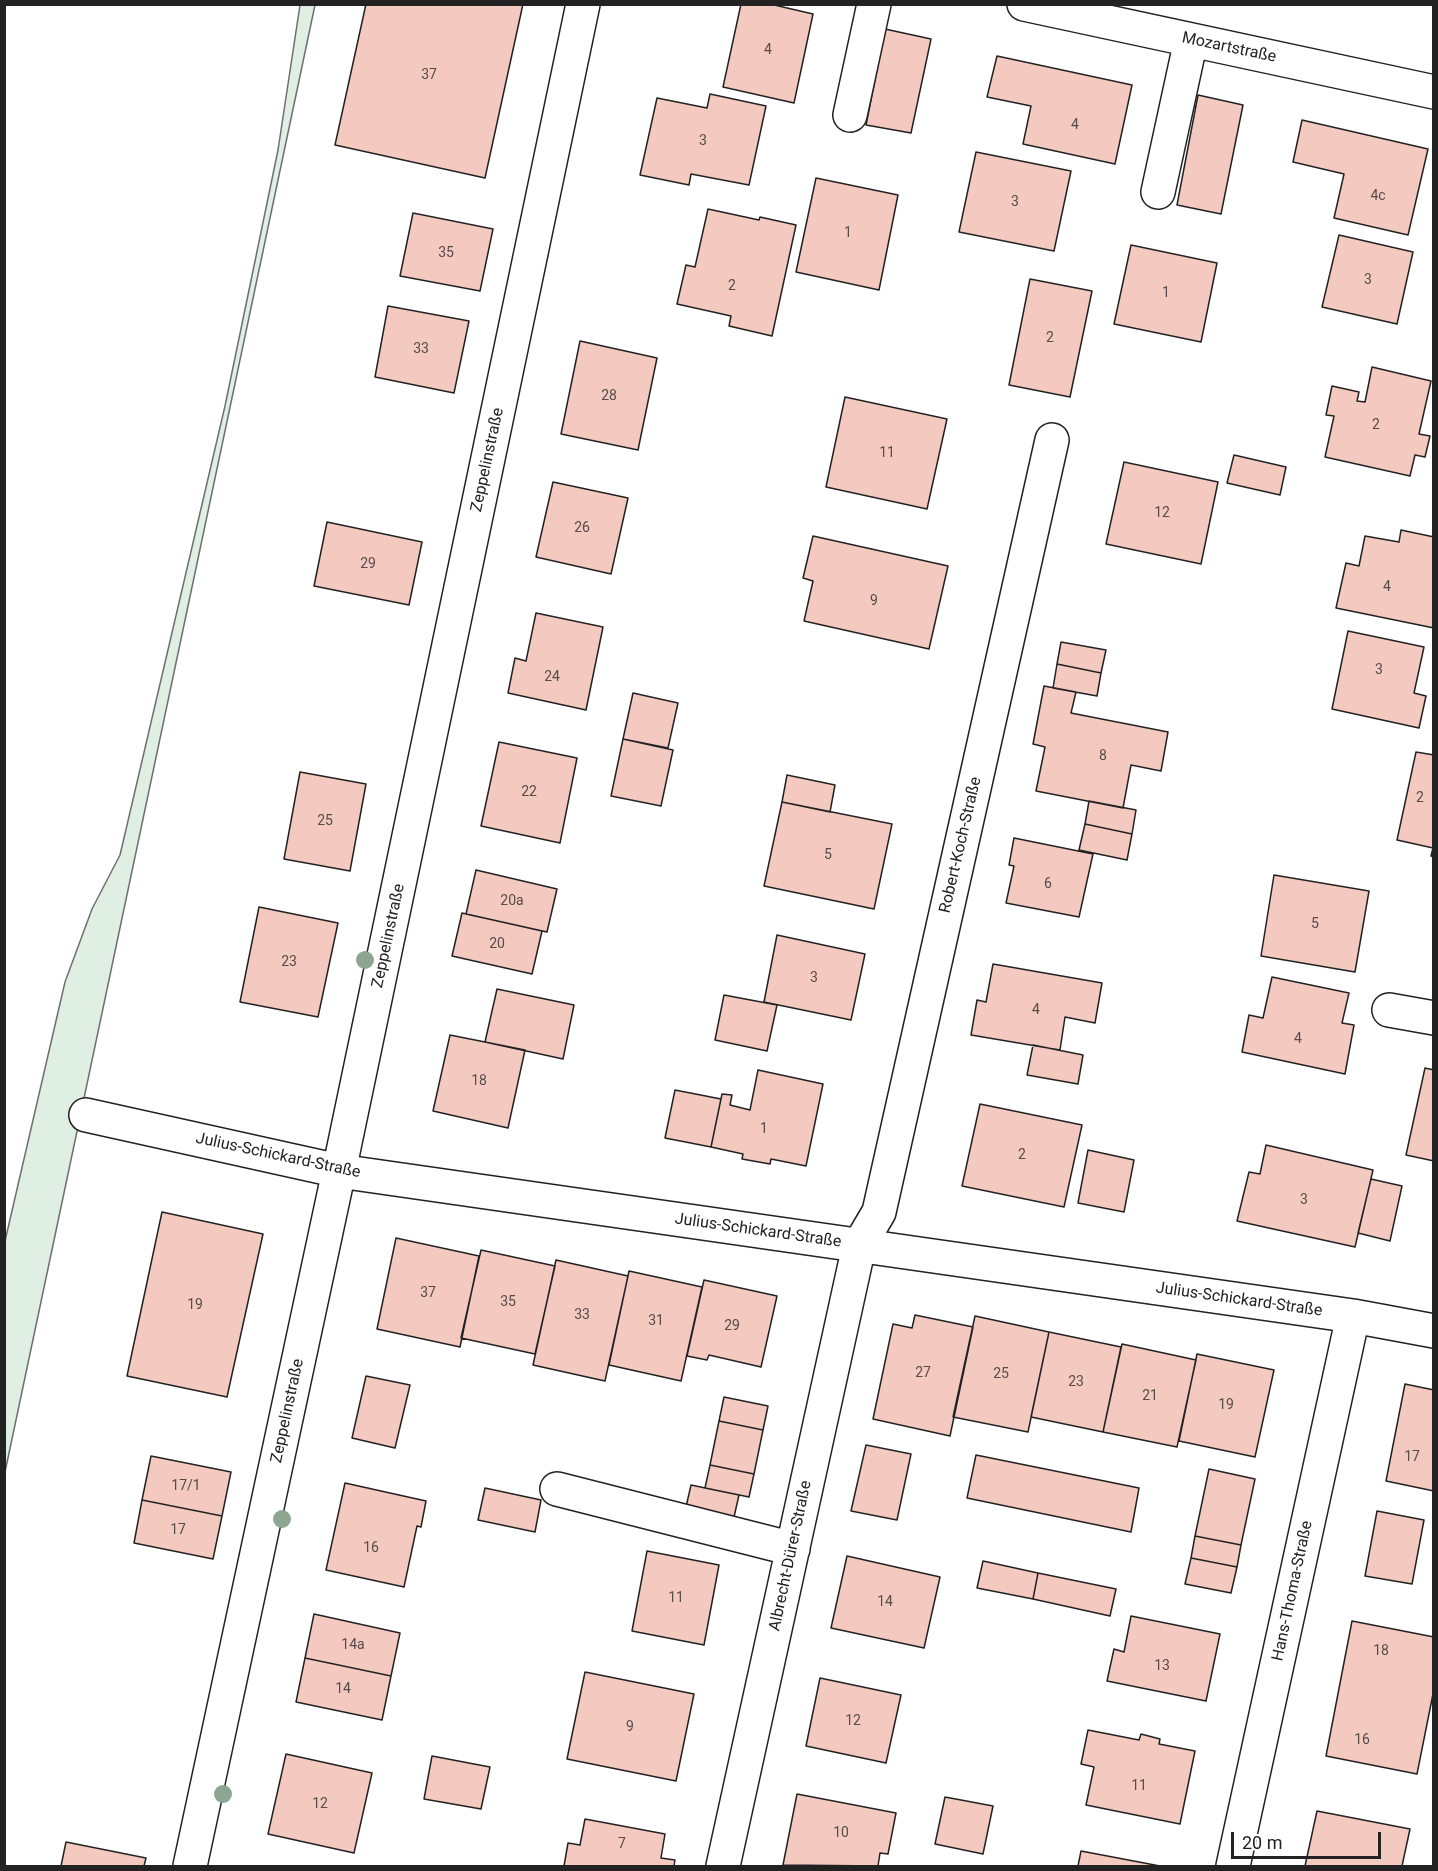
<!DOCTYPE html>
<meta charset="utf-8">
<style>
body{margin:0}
#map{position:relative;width:1438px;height:1871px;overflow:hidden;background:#fff;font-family:Roboto,sans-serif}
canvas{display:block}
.frame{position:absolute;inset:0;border:6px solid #222;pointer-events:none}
.scale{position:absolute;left:1231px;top:1832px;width:150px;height:27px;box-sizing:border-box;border:3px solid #222;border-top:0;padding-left:8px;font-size:18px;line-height:21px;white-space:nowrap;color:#222;-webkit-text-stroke:4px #fff;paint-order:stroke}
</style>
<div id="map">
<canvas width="1438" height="1871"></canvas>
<div class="frame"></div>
<div class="scale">20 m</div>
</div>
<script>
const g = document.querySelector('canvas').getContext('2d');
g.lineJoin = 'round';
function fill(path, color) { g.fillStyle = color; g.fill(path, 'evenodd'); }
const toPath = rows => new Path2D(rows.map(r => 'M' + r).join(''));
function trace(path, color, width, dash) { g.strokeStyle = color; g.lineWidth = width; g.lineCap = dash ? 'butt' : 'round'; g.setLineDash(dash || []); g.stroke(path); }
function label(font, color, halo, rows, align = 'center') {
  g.font = font + ' Roboto,sans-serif'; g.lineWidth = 4.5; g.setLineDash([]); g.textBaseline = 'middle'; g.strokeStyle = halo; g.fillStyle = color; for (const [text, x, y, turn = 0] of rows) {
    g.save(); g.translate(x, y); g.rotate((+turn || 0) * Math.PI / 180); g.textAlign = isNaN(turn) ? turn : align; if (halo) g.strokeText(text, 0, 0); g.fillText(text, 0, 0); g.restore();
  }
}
const green = toPath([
 [300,5,315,5,5,1472,5,1241,65,982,92,909,120,855,225,406,278,150,300,5]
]);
fill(green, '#e0efe3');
trace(green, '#6f6f6f', 1.5);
const building = toPath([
 [366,4,523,4,485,178,335,145,366,4],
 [741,4,770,4,813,14,794,103,723,87,741,4],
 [885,29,931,39,911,133,866,125,885,29],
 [997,56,1132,85,1115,164,1023,144,1031,106,987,97,997,56],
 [710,94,766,106,749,185,691,174,689,185,640,175,657,98,707,108,710,94],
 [1198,95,1243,105,1221,214,1177,205,1198,95],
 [1302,120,1428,149,1408,235,1334,218,1344,174,1293,162,1302,120],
 [976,152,1071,171,1054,251,959,232,976,152],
 [816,178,898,195,879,290,796,272,816,178],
 [708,209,759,220,760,217,796,225,772,336,729,326,731,316,677,304,686,265,695,267,708,209],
 [413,213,493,229,480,291,400,276,413,213],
 [1339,235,1413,252,1397,324,1322,307,1339,235],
 [1131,245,1217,263,1201,342,1114,324,1131,245],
 [1030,279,1092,291,1070,397,1009,385,1030,279],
 [388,306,469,321,454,393,375,377,388,306],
 [580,341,657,358,638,450,561,434,580,341],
 [1372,367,1431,381,1419,434,1430,436,1425,457,1415,455,1410,476,1325,457,1334,416,1326,415,1332,386,1359,392,1357,401,1365,402,1372,367],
 [845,397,947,419,927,509,826,487,845,397],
 [1234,455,1286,467,1280,495,1227,483,1234,455],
 [1124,462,1218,482,1201,564,1106,544,1124,462],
 [553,482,628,498,611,574,536,557,553,482],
 [327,522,422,542,409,605,314,586,327,522],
 [1401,530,1434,537,1434,628,1336,608,1346,563,1359,566,1365,536,1399,542,1401,530],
 [813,536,948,566,929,649,804,621,813,581,803,578,813,536],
 [536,613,603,627,586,710,508,693,515,658,526,661,536,613],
 [1348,631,1424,647,1414,693,1426,696,1419,728,1332,709,1348,631],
 [1061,642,1106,650,1101,673,1057,664,1061,642],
 [1057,664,1101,673,1097,696,1053,688,1057,664],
 [1044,686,1076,692,1071,713,1168,732,1161,771,1131,765,1123,808,1036,791,1045,747,1033,744,1044,686],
 [633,693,678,703,668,748,623,739,633,693],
 [623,739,673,750,661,806,611,796,623,739],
 [499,742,577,758,560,843,481,826,499,742],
 [1416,752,1434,755,1434,857,1431,856,1433,848,1397,840,1416,752],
 [300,772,366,784,350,871,284,859,300,772],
 [787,775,835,785,830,812,782,802,787,775],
 [1089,801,1136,810,1132,834,1085,824,1089,801],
 [782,802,892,824,874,909,764,886,782,802],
 [1085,824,1132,834,1127,860,1079,850,1085,824],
 [1014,838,1093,854,1079,917,1006,903,1014,866,1009,865,1014,838],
 [476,870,557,889,547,932,466,914,476,870],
 [1274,875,1369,891,1355,972,1261,956,1274,875],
 [259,907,338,923,318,1017,240,1002,259,907],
 [462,913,542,931,532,974,452,956,462,913],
 [777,935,865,954,851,1020,764,1002,777,935],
 [993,964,1102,983,1095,1023,1065,1017,1060,1050,971,1035,977,1000,986,1002,993,964],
 [1272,977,1349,993,1342,1023,1354,1025,1345,1074,1242,1052,1249,1015,1263,1018,1272,977],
 [497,989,574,1005,563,1059,485,1042,497,989],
 [724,995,777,1005,767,1051,715,1040,724,995],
 [450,1035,525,1050,508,1128,433,1111,450,1035],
 [1033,1045,1083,1055,1078,1084,1027,1075,1033,1045],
 [1425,1068,1434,1070,1434,1161,1406,1155,1425,1068],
 [758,1070,823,1084,806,1166,771,1159,770,1164,742,1159,743,1154,711,1147,722,1094,732,1095,730,1105,750,1110,758,1070],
 [675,1090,721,1099,711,1147,665,1138,675,1090],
 [980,1104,1082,1125,1064,1207,962,1186,980,1104],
 [1266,1145,1373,1170,1355,1247,1237,1221,1249,1172,1260,1174,1266,1145],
 [1088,1150,1134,1160,1124,1212,1078,1203,1088,1150],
 [1371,1179,1402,1186,1390,1241,1358,1233,1371,1179],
 [162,1212,263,1234,227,1397,127,1376,162,1212],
 [396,1238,479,1256,460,1347,377,1329,396,1238],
 [481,1250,555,1266,535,1354,461,1338,481,1250],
 [556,1260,628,1276,605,1381,533,1365,556,1260],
 [629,1271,702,1287,681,1381,609,1365,629,1271],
 [704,1280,777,1296,761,1367,709,1355,707,1360,687,1356,704,1280],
 [915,1315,973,1327,950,1436,873,1419,893,1324,912,1328,915,1315],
 [975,1316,1049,1332,1028,1432,953,1417,975,1316],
 [1049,1332,1121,1347,1103,1432,1031,1417,1049,1332],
 [1122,1344,1196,1360,1177,1447,1103,1432,1122,1344],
 [1197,1354,1274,1370,1255,1457,1179,1441,1197,1354],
 [366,1376,410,1385,395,1448,352,1438,366,1376],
 [1405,1384,1434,1390,1434,1491,1386,1481,1405,1384],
 [724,1397,768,1406,763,1430,719,1421,724,1397],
 [719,1421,763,1430,754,1474,710,1465,719,1421],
 [866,1445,911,1454,897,1520,851,1511,866,1445],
 [976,1455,1139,1488,1131,1532,967,1498,976,1455],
 [151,1456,231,1472,222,1516,142,1500,151,1456],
 [710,1465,754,1474,749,1497,705,1488,710,1465],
 [1209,1469,1255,1479,1241,1545,1195,1536,1209,1469],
 [345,1483,426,1501,421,1527,417,1526,404,1587,326,1570,345,1483],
 [691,1485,739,1495,734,1517,686,1507,691,1485],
 [485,1488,541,1500,535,1532,478,1520,485,1488],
 [142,1500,222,1516,213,1559,134,1543,142,1500],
 [1377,1511,1424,1520,1412,1584,1365,1576,1377,1511],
 [1195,1536,1241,1545,1237,1567,1191,1558,1195,1536],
 [647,1551,719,1565,704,1645,632,1631,647,1551],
 [847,1556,940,1577,924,1648,831,1628,847,1556],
 [1191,1558,1237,1567,1231,1593,1185,1584,1191,1558],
 [983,1561,1038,1573,1033,1599,977,1588,983,1561],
 [1038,1573,1116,1589,1110,1616,1033,1599,1038,1573],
 [314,1614,400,1633,391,1676,305,1658,314,1614],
 [1131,1616,1220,1634,1206,1701,1107,1681,1114,1649,1124,1652,1131,1616],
 [1352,1621,1434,1637,1434,1689,1417,1774,1326,1756,1352,1621],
 [305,1658,391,1676,382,1720,296,1702,305,1658],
 [585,1672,694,1694,676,1781,567,1759,585,1672],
 [820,1678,901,1695,886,1763,806,1746,820,1678],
 [1088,1730,1139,1740,1141,1734,1160,1739,1159,1744,1195,1751,1180,1824,1086,1805,1094,1767,1081,1764,1088,1730],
 [286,1754,372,1773,354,1853,268,1834,286,1754],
 [432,1756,490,1767,481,1809,424,1799,432,1756],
 [797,1794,896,1813,888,1854,880,1853,878,1866,783,1865,797,1794],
 [945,1797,993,1806,983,1854,935,1844,945,1797],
 [1317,1811,1410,1829,1402,1866,1404,1866,1305,1866,1317,1811],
 [585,1819,665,1834,661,1858,675,1860,674,1866,564,1866,568,1843,580,1845,585,1819],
 [66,1842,146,1858,144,1866,61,1866,66,1842],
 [1081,1851,1160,1866,1078,1866,1081,1851]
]);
fill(building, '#f3c9c0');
trace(building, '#222', 1.5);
const minor = toPath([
 [1024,4,1434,92],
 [850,115,874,4],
 [1158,192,1191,40],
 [1389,1010,1434,1018],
 [86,1115,339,1171,1353,1316,1434,1331],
 [557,1489,793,1549],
 [190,1866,339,1171,583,4],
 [723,1866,859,1246,879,1212,1052,440],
 [1233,1866,1353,1316]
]);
trace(minor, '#222', 36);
trace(minor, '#fff', 33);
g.fillStyle = '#8da692';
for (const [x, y] of [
 [365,960],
 [282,1519],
 [223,1794]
]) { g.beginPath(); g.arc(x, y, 9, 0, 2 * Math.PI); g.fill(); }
label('14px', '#564c4a', null, [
 ["4",768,50],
 ["37",429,75],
 ["4",1075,125],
 ["3",703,141],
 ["4c",1378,196],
 ["3",1015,202],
 ["1",848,233],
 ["35",446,253],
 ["3",1368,280],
 ["2",732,286],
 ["1",1166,293],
 ["2",1050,338],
 ["33",421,349],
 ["28",609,396],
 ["2",1376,425],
 ["11",887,453],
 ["12",1162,513],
 ["26",582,528],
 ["29",368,564],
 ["4",1387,587],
 ["9",874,601],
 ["3",1379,670],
 ["24",552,677],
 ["8",1103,756],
 ["22",529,792],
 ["2",1420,798],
 ["25",325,821],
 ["5",828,855],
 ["6",1048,884],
 ["20a",512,901],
 ["5",1315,924],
 ["20",497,944],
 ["23",289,962],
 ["3",814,978],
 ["4",1036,1010],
 ["4",1298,1039],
 ["18",479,1081],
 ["1",764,1129],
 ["2",1022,1155],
 ["3",1304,1200],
 ["37",428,1293],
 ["35",508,1302],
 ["19",195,1305],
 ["33",582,1315],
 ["31",656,1321],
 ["29",732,1326],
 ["27",923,1373],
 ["25",1001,1374],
 ["23",1076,1382],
 ["21",1150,1396],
 ["19",1226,1405],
 ["17",1412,1457],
 ["17/1",186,1486],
 ["17",178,1530],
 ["16",371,1548],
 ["11",676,1598],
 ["14",885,1602],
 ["14a",353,1645],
 ["18",1381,1651],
 ["13",1162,1666],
 ["14",343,1689],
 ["12",853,1721],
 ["9",630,1727],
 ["16",1362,1740],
 ["11",1139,1786],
 ["12",320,1804],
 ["10",841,1833],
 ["7",622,1844]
]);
label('16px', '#222', '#fff', [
 ["Mozartstraße",1229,48,12],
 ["Zeppelinstraße",488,460,-78],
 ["Robert-Koch-Straße",961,845,-77],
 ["Zeppelinstraße",389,936,-78],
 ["Julius-Schickard-Straße",278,1156,12],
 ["Julius-Schickard-Straße",758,1231,8],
 ["Julius-Schickard-Straße",1239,1300,8],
 ["Zeppelinstraße",288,1411,-78],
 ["Albrecht-Dürer-Straße",791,1556,-78],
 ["Hans-Thoma-Straße",1293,1591,-78]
]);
</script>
